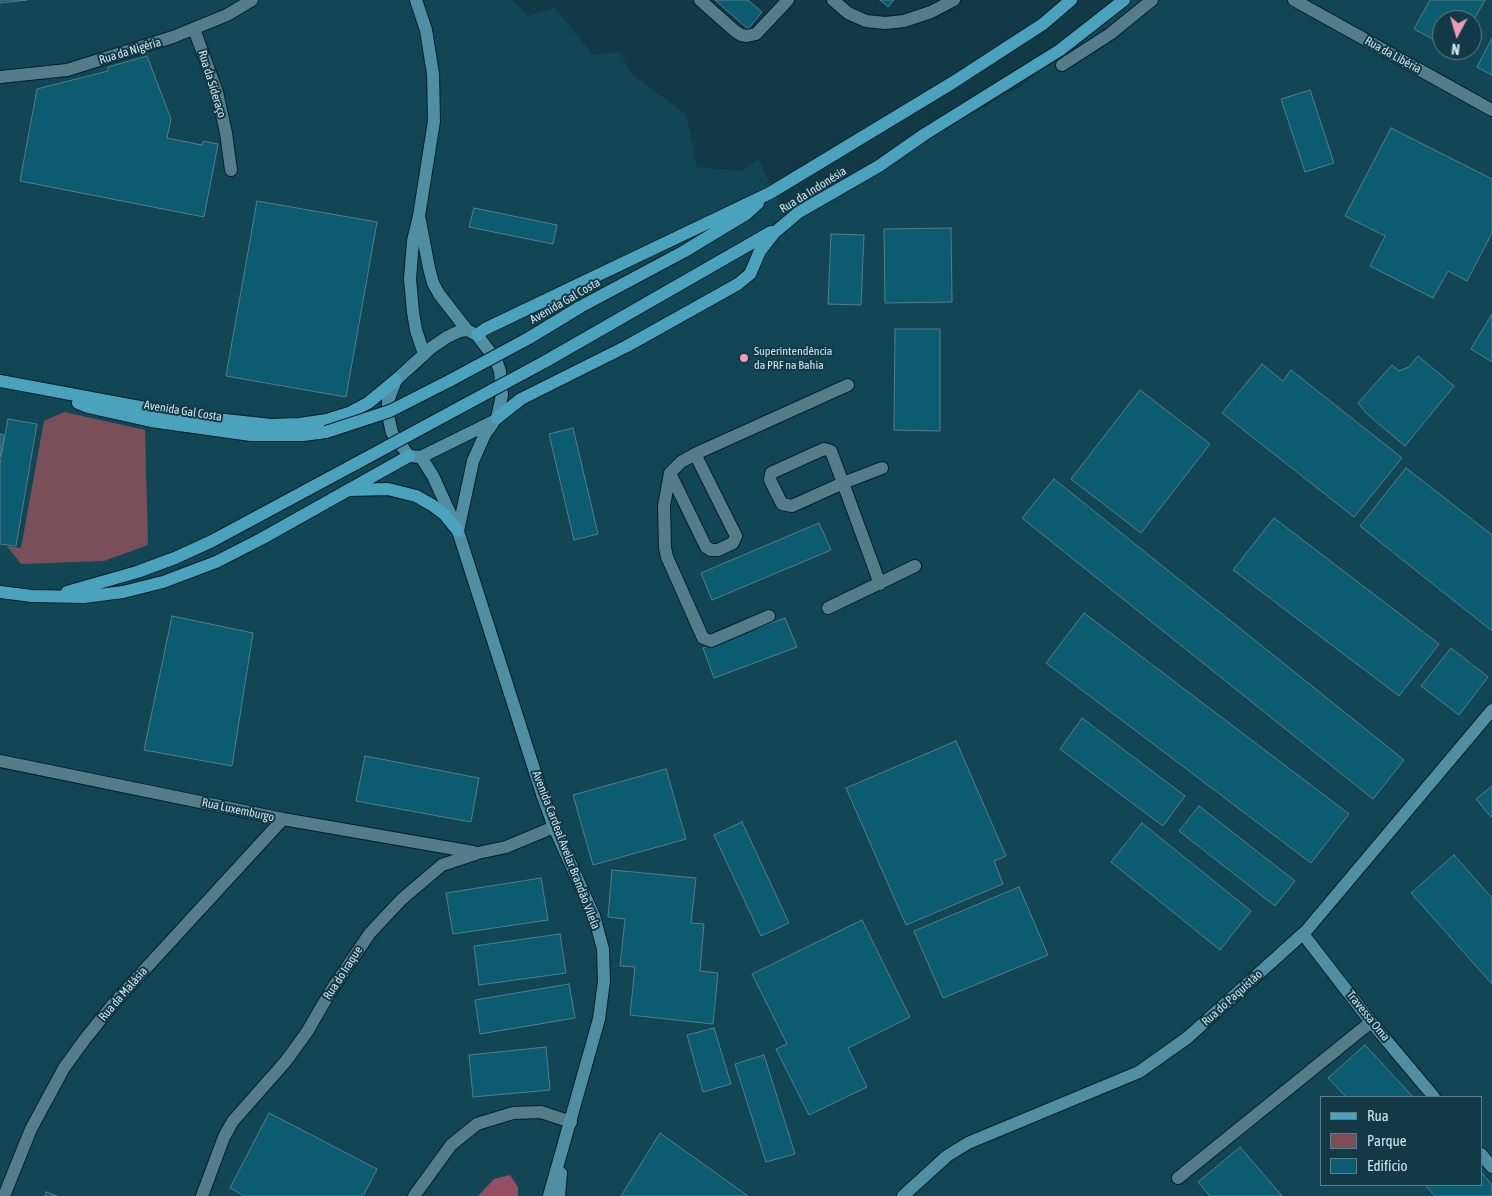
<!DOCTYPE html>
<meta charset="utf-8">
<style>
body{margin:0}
#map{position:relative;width:1492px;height:1196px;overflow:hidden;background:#123a46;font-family:"Asap Condensed",sans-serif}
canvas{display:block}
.legend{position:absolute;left:1320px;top:1096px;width:162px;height:90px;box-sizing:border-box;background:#123a46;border:1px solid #5e7e88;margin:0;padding:6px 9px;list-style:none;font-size:15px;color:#cfe4eb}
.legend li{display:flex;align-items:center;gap:10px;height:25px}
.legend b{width:25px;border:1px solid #5e7e88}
.north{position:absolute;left:1432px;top:10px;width:50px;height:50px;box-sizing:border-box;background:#123a46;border:1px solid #5e7e88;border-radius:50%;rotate:186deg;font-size:14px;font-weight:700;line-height:20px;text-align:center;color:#cfe4eb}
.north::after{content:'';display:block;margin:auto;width:18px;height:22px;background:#f19ab1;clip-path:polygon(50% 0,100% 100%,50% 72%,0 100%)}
</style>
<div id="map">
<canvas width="1492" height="1196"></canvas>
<ul class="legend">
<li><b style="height:6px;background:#4ba2bd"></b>Rua</li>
<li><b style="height:14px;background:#7b4f5a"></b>Parque</li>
<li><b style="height:14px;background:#0b5c71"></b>Edifício</li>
</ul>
<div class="north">N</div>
</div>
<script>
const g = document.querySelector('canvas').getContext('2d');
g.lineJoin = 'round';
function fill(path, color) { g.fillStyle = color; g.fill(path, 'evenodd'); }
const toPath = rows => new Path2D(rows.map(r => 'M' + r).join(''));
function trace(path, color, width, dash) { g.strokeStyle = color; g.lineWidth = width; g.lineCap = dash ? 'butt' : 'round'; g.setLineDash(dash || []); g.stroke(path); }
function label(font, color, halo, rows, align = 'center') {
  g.font = font + ' "Asap Condensed",sans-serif'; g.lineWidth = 4; g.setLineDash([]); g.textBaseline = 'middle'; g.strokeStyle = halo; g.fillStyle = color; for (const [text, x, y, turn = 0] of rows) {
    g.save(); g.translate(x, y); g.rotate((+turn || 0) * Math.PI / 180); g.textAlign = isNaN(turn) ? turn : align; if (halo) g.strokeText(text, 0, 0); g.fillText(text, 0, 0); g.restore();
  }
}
fill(toPath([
 [0,0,513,0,527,16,555,8,593,55,620,52,631,74,686,114,697,167,742,171,758,159,782,208,935,135,1021,86,1127,0,1492,0,1492,1196,0,1196],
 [1442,20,1472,20,1472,50,1442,50],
 [1321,1097,1481,1097,1481,1185,1321,1185]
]), '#124655');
fill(toPath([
 [64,412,145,430,148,545,104,561,21,564,7,546,21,548,44,421]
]), '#7b4f5a');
fill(toPath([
 [510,1175,518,1187,518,1196,478,1196,494,1179]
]), '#944d62');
const building = toPath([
 [0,0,27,0,0,3,0,0],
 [715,0,748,0,762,12,748,29,715,0],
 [880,0,894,0,888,7,880,0],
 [1430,0,1485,0,1472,23,1472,20,1442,20,1442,44,1414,29,1430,0],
 [1492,38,1492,75,1477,67,1492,38],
 [147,56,171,119,167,138,202,145,203,141,218,144,204,217,20,181,37,89,108,71,108,67,147,56],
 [1310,90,1334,163,1305,172,1281,99,1310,90],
 [1391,128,1492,179,1492,233,1467,281,1448,271,1433,298,1370,266,1385,236,1345,216,1391,128],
 [257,201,377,222,346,397,226,376,257,201],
 [474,208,557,225,553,244,469,227,474,208],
 [951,228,952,302,885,303,884,229,951,228],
 [831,234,864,235,861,305,828,304,831,234],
 [1492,314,1492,362,1471,349,1492,314],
 [895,329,940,329,940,431,894,430,895,329],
 [1418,356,1454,386,1405,446,1367,414,1358,403,1392,365,1399,371,1409,367,1418,356],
 [1262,364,1283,381,1291,370,1402,458,1354,517,1222,413,1262,364],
 [1140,390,1210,444,1141,533,1071,479,1140,390],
 [8,419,37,424,16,546,0,544,0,464,8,419],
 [573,428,598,534,574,540,549,434,573,428],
 [0,434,4,435,0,457,0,434],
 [1406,468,1492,535,1492,631,1360,526,1406,468],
 [1054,479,1404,760,1373,799,1022,518,1054,479],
 [1274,518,1439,644,1399,696,1233,570,1274,518],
 [819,523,831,550,712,600,701,573,819,523],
 [1084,613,1349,814,1311,863,1046,663,1084,613],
 [172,616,253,633,232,766,144,750,172,616],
 [785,618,797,647,714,678,703,648,785,618],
 [1451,648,1488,677,1459,715,1421,686,1451,648],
 [1082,718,1185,796,1163,826,1060,749,1082,718],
 [956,741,1006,856,994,861,1003,884,906,925,846,788,956,741],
 [365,756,479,778,471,822,356,801,365,756],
 [666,769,686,839,593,865,573,795,666,769],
 [1492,786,1492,818,1476,799,1492,786],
 [1199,806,1295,881,1275,906,1179,831,1199,806],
 [742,822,789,923,761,936,714,835,742,822],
 [1142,823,1251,911,1220,950,1111,862,1142,823],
 [1454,855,1492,898,1492,984,1411,893,1454,855],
 [612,870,696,878,691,923,704,924,700,971,718,973,713,1024,630,1015,635,967,620,966,625,919,608,917,612,870],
 [541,878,548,920,453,934,446,893,541,878],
 [1019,887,1048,955,943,998,914,931,1019,887],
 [862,920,910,1017,848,1048,867,1087,809,1115,776,1049,787,1044,752,974,862,920],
 [560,934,566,973,479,985,474,946,560,934],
 [569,984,575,1018,480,1034,475,1000,569,984],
 [714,1028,731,1084,703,1092,687,1035,714,1028],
 [1365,1045,1413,1097,1346,1097,1328,1078,1365,1045],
 [546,1047,550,1090,473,1097,469,1055,546,1047],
 [764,1055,795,1154,766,1162,735,1064,764,1055],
 [269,1113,377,1169,363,1196,244,1196,230,1188,269,1113],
 [660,1133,748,1196,621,1196,660,1133],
 [1240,1147,1282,1196,1210,1196,1198,1182,1240,1147],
 [1481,1172,1492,1185,1492,1196,1435,1196,1425,1185,1481,1185,1481,1172],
 [46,1192,57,1196,45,1196,46,1192]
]);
fill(building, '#0b5c71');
trace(building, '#557c8a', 1);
const minor = toPath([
 [700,0,735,31,741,35,747,36,756,34,788,0],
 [833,0,848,13,866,21,885,23,904,21,931,12,954,0],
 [1294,0,1492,110],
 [194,29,217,92,226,133,231,170],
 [1062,65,1110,34,1152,0],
 [0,77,67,70,173,37,227,15,252,0],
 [670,473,706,547,711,550,718,550,733,543,736,536,695,454],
 [880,584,843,483,831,451,824,449,771,473,770,480,782,504,792,506,843,483,882,468],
 [828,608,915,566],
 [769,616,711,641,703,638,667,557,665,548,664,506,670,473,681,462,695,454,848,385],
 [0,761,283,819,473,852],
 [1178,1178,1371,1022],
 [4,1196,31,1129,64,1068,85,1039,114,1003,283,819],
 [202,1196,224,1137,233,1121,286,1061,307,1032,332,989,370,933,402,899,442,865,478,853,506,847,554,827],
 [414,1196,451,1145,477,1124,513,1113,541,1112,571,1122]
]);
const secondary = toPath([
 [416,0,426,30,433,74,434,121,419,216,413,241,410,279,413,312,416,330,424,354],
 [419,216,429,268,433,283,439,294,467,330,477,335,496,360,500,371,502,395,497,418,494,421,421,457,409,456,392,433,388,415,388,401,396,380,431,348,447,337,460,331,467,330],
 [421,457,433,476,458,531,542,794,554,827,594,916,603,949,604,981,599,1019,549,1196],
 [458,531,473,461,485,434,493,423],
 [1303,934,1371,1022,1434,1097],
 [1481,1154,1492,1167],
 [559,1196,561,1173],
 [903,1196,947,1156,968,1143,1139,1072,1187,1038,1306,931,1492,710]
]);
const primary = toPath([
 [477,335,485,329,770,193,952,83,1043,24,1071,0],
 [529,338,580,307,683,252,746,214,758,203],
 [546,361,771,232],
 [0,381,188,416,271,425,300,424,327,420,349,413,368,403,396,380],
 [78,403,88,407,151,421,251,435,303,435,326,432],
 [497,418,521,399,627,346,738,284,750,274,760,251,774,233,799,212,879,166,925,134,1060,50,1124,0],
 [350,490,388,489,416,496,432,505,444,514,458,531],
 [0,592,32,596,84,597,123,592,163,582,216,562,261,539,409,456],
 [67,592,137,572,175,558,212,541,357,463]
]);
trace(minor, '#022029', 14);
trace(secondary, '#022029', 14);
trace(primary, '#022029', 14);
trace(minor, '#557c89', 12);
trace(secondary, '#508fa3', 12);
trace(primary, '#4ba2bd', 12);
const primaryBridge = toPath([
 [326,432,390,411,449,381,529,338],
 [357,463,546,361]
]);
trace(primaryBridge, '#022029', 14, []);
trace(primaryBridge, '#4ba2bd', 12);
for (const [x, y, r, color] of [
 [744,358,5,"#f19ab1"]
]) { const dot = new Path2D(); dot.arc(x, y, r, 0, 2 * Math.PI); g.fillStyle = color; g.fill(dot); trace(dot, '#123a46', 2); }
label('12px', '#cfe4eb', '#123a46', [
 ["Rua da Nigéria",130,51,-17],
 ["Rua da Libéria",1393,55,29],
 ["Rua da Sideraço",212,84,73],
 ["Rua da Indonésia",813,190,-32],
 ["Avenida Gal Costa",565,301,-30],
 ["Avenida Gal Costa",183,411,9],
 ["Rua Luxemburgo",238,810,12],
 ["Avenida Cardeal Avelar Brandão Vilela",566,850,69],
 ["Rua do Iraque",343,973,-57],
 ["Rua da Malásia",123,994,-49],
 ["Rua do Paquistão",1232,998,-42],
 ["Travessa Oma",1368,1016,51]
]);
label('12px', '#cfe4eb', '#123a46', [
 ["Superintendência",754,351],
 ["da PRF na Bahia",754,365]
], 'left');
</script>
